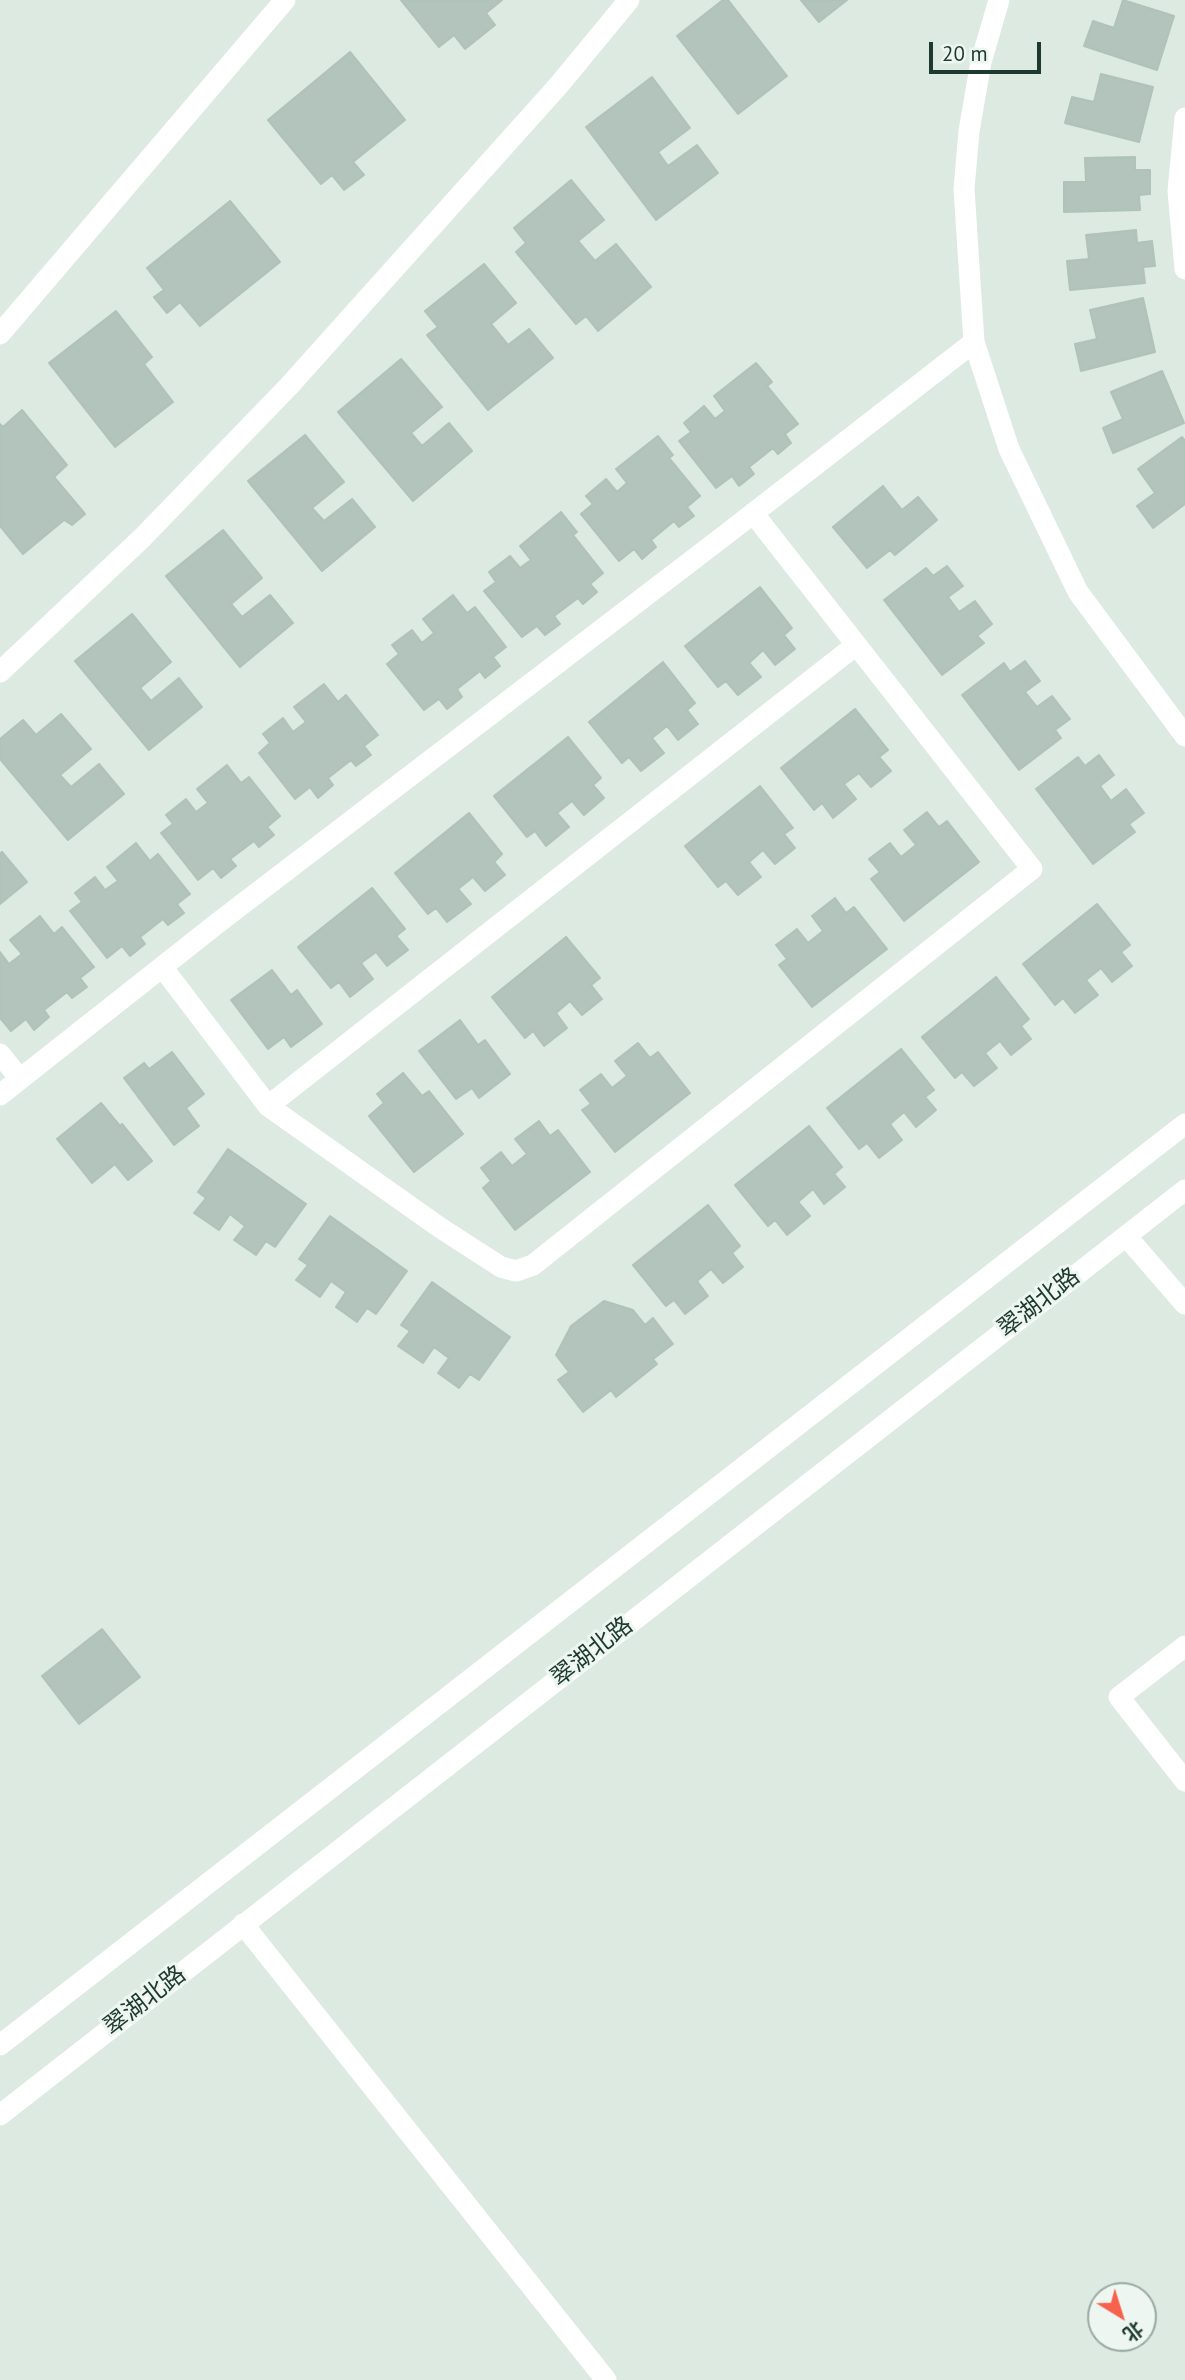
<!DOCTYPE html>
<meta charset="utf-8">
<style>
body{margin:0}
#map{position:relative;width:1185px;height:2380px;overflow:hidden;background:#ddeae2;font-family:"PT Sans","Noto Sans SC",sans-serif}
canvas{display:block}
.north{position:absolute;left:1087px;top:2282px;width:70px;height:70px;box-sizing:border-box;background:#edf6f0;border:2px solid #9aaaa3;border-radius:50%;rotate:142deg;font-size:19px;font-weight:700;line-height:28px;text-align:center;color:#1e392f}
.north::after{content:'';display:block;margin:auto;width:24px;height:32px;background:#f7624e;clip-path:polygon(50% 0,100% 100%,50% 72%,0 100%)}
.scale{position:absolute;left:929px;top:42px;width:112px;height:32px;box-sizing:border-box;border:4px solid #1e392f;border-top:0;padding-left:9px;font-size:21px;line-height:24px;white-space:nowrap;color:#1e392f;-webkit-text-stroke:5px #edf6f0;paint-order:stroke}
</style>
<div id="map">
<canvas width="1185" height="2380"></canvas>
<div class="north">北</div>
<div class="scale">20 m</div>
</div>
<script>
const g = document.querySelector('canvas').getContext('2d');
g.lineJoin = 'round';
function fill(path, color) { g.fillStyle = color; g.fill(path, 'evenodd'); }
const toPath = rows => new Path2D(rows.map(r => 'M' + r).join(''));
function trace(path, color, width, dash) { g.strokeStyle = color; g.lineWidth = width; g.lineCap = dash ? 'butt' : 'round'; g.setLineDash(dash || []); g.stroke(path); }
function label(font, color, halo, rows, align = 'center') {
  g.font = font + ' "PT Sans","Noto Sans SC",sans-serif'; g.lineWidth = 6; g.setLineDash([]); g.textBaseline = 'middle'; g.strokeStyle = halo; g.fillStyle = color; for (const [text, x, y, turn = 0] of rows) {
    g.save(); g.translate(x, y); g.rotate((+turn || 0) * Math.PI / 180); g.textAlign = isNaN(turn) ? turn : align; if (halo) g.strokeText(text, 0, 0); g.fillText(text, 0, 0); g.restore();
  }
}
const building = toPath([
 [401,0,502,0,486,13,495,25,465,49,454,35,439,47,401,0],
 [723,0,728,0,787,76,738,114,677,36,723,0],
 [801,0,847,0,819,22,801,0],
 [1123,0,1174,16,1157,70,1084,46,1093,21,1114,28,1123,0],
 [350,52,405,120,353,162,364,175,344,190,332,175,321,184,268,120,350,52],
 [1101,74,1153,87,1139,142,1065,123,1072,97,1094,102,1101,74],
 [652,77,690,128,658,152,668,166,697,145,718,173,656,220,586,127,652,77],
 [1135,157,1135,170,1150,170,1150,194,1139,195,1140,210,1064,212,1064,182,1086,182,1085,158,1135,157],
 [571,180,604,220,578,241,595,261,616,244,651,287,598,331,586,316,576,324,516,252,526,243,514,228,571,180],
 [230,201,280,262,200,326,180,302,167,313,154,297,164,290,147,268,230,201],
 [1136,230,1137,243,1152,241,1155,266,1143,267,1145,283,1070,290,1067,261,1089,259,1086,235,1136,230],
 [484,264,516,303,491,324,508,345,529,329,553,358,488,410,427,335,438,327,425,311,484,264],
 [1143,298,1155,352,1081,371,1075,344,1097,339,1090,310,1143,298],
 [116,311,152,357,144,364,173,402,115,447,49,363,116,311],
 [401,359,442,407,411,433,422,446,449,423,472,451,413,501,338,412,401,359],
 [756,363,772,382,767,386,798,424,785,434,791,443,778,454,773,448,749,467,754,474,739,486,732,476,716,488,679,441,691,432,684,423,704,406,715,419,725,411,714,396,756,363],
 [1162,371,1184,423,1113,453,1103,428,1123,419,1111,392,1162,371],
 [22,410,67,465,54,477,85,514,72,525,64,520,23,554,0,526,0,424,3,427,22,410],
 [305,435,344,482,312,508,324,521,352,499,375,527,322,571,248,481,305,435],
 [658,436,673,455,669,458,700,496,687,507,694,516,679,527,674,521,651,540,656,547,642,559,634,549,619,561,581,514,593,504,586,496,606,479,617,492,627,483,616,469,658,436],
 [1182,437,1185,441,1185,504,1153,528,1137,506,1155,493,1138,469,1182,437],
 [883,486,902,510,918,497,937,520,895,555,890,550,867,568,833,527,883,486],
 [561,512,577,532,573,535,603,573,590,584,597,592,583,604,578,598,554,616,560,624,545,635,537,626,522,637,484,591,496,582,489,572,510,556,520,568,531,560,520,546,561,512],
 [223,530,262,578,231,604,242,617,270,595,293,623,240,667,166,576,223,530],
 [947,566,963,586,948,597,959,612,975,601,992,624,977,636,984,643,942,675,884,600,926,568,933,576,947,566],
 [760,587,792,628,784,635,795,649,775,665,763,650,749,663,761,677,738,695,726,681,718,687,685,646,760,587],
 [453,595,467,613,475,607,506,647,493,657,500,666,485,678,480,671,457,689,462,697,447,709,439,699,424,710,387,664,399,654,392,645,412,630,422,643,434,633,423,619,453,595],
 [132,614,171,662,140,688,151,701,179,678,202,707,149,750,75,661,132,614],
 [1025,661,1040,681,1025,692,1037,707,1052,696,1070,719,1055,730,1061,738,1019,770,962,695,1004,663,1010,672,1025,661],
 [663,662,695,703,687,710,698,724,678,740,667,726,652,738,664,753,641,771,629,757,622,763,589,722,663,662],
 [324,684,338,702,346,695,378,735,364,746,371,755,356,766,351,760,328,778,333,785,318,798,310,787,295,799,259,753,270,743,263,734,283,718,293,732,306,722,294,707,324,684],
 [855,709,888,750,879,757,891,771,871,787,859,773,844,784,856,799,833,818,822,803,814,810,781,768,855,709],
 [61,714,91,749,60,775,71,787,99,764,124,794,68,840,0,759,0,739,23,720,36,735,61,714],
 [568,737,601,778,593,785,604,798,584,815,572,801,557,813,569,827,546,846,535,831,527,837,494,796,568,737],
 [1099,755,1114,775,1100,786,1111,801,1126,789,1144,813,1129,824,1135,832,1093,864,1036,789,1078,757,1085,766,1099,755],
 [227,765,241,783,249,777,280,816,267,827,274,835,259,847,254,841,230,859,236,866,221,878,213,868,198,880,161,833,173,824,166,815,186,799,196,812,208,803,197,789,227,765],
 [760,786,793,828,784,834,795,848,775,864,763,850,749,862,761,877,738,895,726,881,718,887,685,846,760,786],
 [927,812,939,827,947,821,979,862,904,921,871,879,880,872,869,859,890,843,901,857,916,845,904,830,927,812],
 [469,813,502,854,494,862,505,875,485,891,473,877,458,889,471,904,447,922,436,908,428,914,395,873,469,813],
 [136,843,150,861,158,854,190,894,177,904,184,913,168,925,163,919,140,937,145,944,130,956,122,946,107,958,70,911,82,902,75,893,95,877,105,890,118,881,107,867,136,843],
 [2,852,27,882,0,904,0,854,2,852],
 [372,888,405,929,396,936,408,950,387,966,376,952,361,963,373,979,350,997,339,982,331,988,298,947,372,888],
 [835,898,846,913,854,907,887,949,812,1007,779,965,787,959,776,945,797,929,808,943,823,931,812,916,835,898],
 [1097,904,1130,945,1121,952,1132,966,1112,982,1101,968,1086,980,1098,995,1075,1013,1063,998,1055,1005,1023,964,1097,904],
 [40,916,54,934,62,927,94,967,80,978,87,987,72,998,67,992,44,1010,49,1017,34,1030,26,1019,11,1031,0,1018,0,952,9,964,22,954,10,940,40,916],
 [566,937,600,978,591,985,602,999,582,1015,570,1001,556,1013,567,1028,544,1046,533,1031,525,1038,492,997,566,937],
 [272,970,291,995,297,990,322,1024,291,1047,284,1037,268,1049,231,1000,272,970],
 [996,977,1029,1019,1021,1026,1031,1039,1011,1055,1000,1041,985,1053,997,1068,974,1086,962,1072,955,1078,922,1037,996,977],
 [460,1020,478,1045,485,1040,510,1074,479,1098,472,1088,456,1099,419,1051,460,1020],
 [638,1043,650,1058,658,1052,690,1093,615,1152,582,1110,591,1104,580,1090,601,1074,612,1088,627,1076,615,1061,638,1043],
 [901,1049,934,1090,925,1097,936,1110,916,1127,904,1112,890,1124,902,1140,879,1158,867,1143,859,1149,827,1108,901,1049],
 [172,1052,204,1094,186,1108,199,1126,174,1145,124,1078,144,1063,149,1069,172,1052],
 [403,1073,422,1096,429,1091,463,1134,414,1172,369,1116,384,1103,377,1094,403,1073],
 [101,1103,120,1126,122,1124,152,1161,128,1180,115,1164,92,1183,57,1139,101,1103],
 [539,1121,550,1136,558,1130,590,1172,515,1230,483,1188,491,1181,481,1168,501,1152,512,1166,527,1154,515,1139,539,1121],
 [809,1126,842,1167,834,1174,845,1187,824,1204,813,1189,798,1202,810,1216,787,1235,775,1220,768,1226,735,1185,809,1126],
 [228,1149,306,1204,275,1247,266,1241,256,1255,234,1240,245,1226,230,1214,219,1230,194,1213,206,1198,198,1192,228,1149],
 [708,1205,740,1246,732,1253,743,1267,723,1283,711,1269,697,1281,708,1296,685,1314,674,1300,666,1306,633,1265,708,1205],
 [330,1216,407,1271,376,1314,367,1308,357,1322,336,1307,346,1292,331,1281,320,1297,296,1280,308,1265,299,1259,330,1216],
 [432,1282,510,1337,479,1380,470,1374,459,1388,438,1373,449,1358,434,1347,423,1363,398,1346,410,1331,401,1325,432,1282],
 [604,1301,633,1310,645,1325,653,1318,673,1344,653,1359,657,1364,616,1397,611,1390,583,1412,558,1380,569,1372,556,1355,571,1326,604,1301],
 [102,1629,140,1677,79,1724,42,1676,102,1629]
]);
fill(building, '#b2c4bb');
trace(building, '#afc3b8', 2);
trace(toPath([
 [999,0,981,62,969,131,964,189,974,342,1009,449,1078,592,1185,736],
 [1185,118,1178,191,1185,269],
 [0,334,285,0],
 [0,672,143,537,289,386,558,86,629,0],
 [163,968,268,1106,439,1227,501,1267,516,1271,533,1265,1032,869,753,513],
 [0,1054,20,1079],
 [0,1095,219,922,720,539,974,342],
 [268,1106,856,645],
 [1126,1236,1185,1304],
 [1185,1646,1119,1697,1185,1781],
 [243,1924,606,2380],
 [0,2045,1185,1124],
 [0,2115,1185,1190]
]), '#fff', 21);
label('24px', '#1e392f', '#edf6f0', [
 ["翠湖北路",1039,1303,-38],
 ["翠湖北路",592,1652,-38],
 ["翠湖北路",145,2001,-38]
]);
</script>
